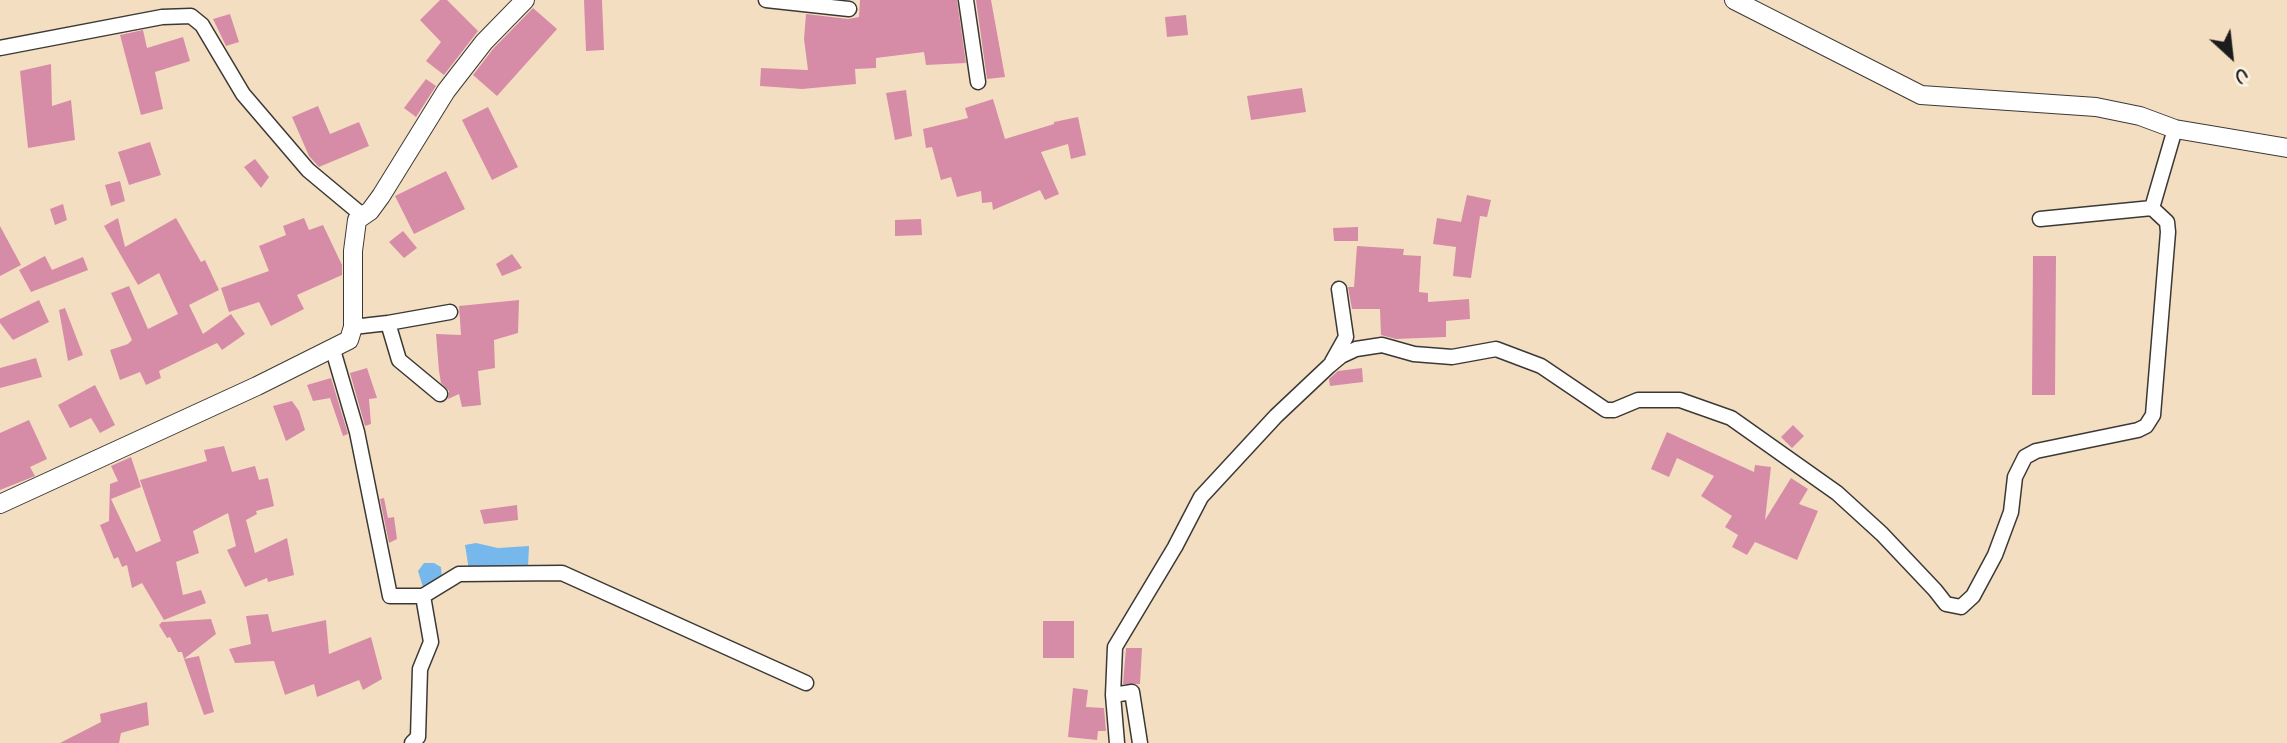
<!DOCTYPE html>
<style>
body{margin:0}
#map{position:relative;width:2287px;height:743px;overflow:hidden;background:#f4dec1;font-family:Mynerve,sans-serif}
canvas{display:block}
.north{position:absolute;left:2196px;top:21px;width:70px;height:70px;-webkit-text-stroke:5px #fcf5e5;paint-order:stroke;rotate:153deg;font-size:19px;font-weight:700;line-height:28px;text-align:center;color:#1c1c1c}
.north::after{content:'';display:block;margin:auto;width:24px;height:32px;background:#1c1c1c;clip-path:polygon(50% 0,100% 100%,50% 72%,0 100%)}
</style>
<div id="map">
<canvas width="2287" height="743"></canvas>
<div class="north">U</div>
</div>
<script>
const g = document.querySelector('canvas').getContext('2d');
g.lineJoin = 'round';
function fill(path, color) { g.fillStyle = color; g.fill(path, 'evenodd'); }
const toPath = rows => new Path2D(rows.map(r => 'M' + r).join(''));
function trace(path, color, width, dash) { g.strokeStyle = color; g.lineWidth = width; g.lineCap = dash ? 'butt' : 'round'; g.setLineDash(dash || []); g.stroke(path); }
fill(toPath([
 [476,543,498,548,529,546,528,568,469,570,465,545],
 [424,563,434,563,441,567,442,578,420,591,423,587,418,571]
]), '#76b8eb');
fill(toPath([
 [440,0,447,0,478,31,444,75,426,61,441,42,420,20],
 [584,0,602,0,604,50,586,51],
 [860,0,957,0,966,63,926,65,924,52,876,58,876,68,855,69,856,84,802,89,760,86,761,68,808,70,804,39,806,14,848,19,859,17],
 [976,0,991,0,1005,77,987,79],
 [533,8,557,29,497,96,473,75,493,49],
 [230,14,239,42,226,46,213,19],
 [1186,15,1188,35,1167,37,1165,17],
 [143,30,147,48,183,37,190,61,155,72,163,109,141,115,120,35],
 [51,64,52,106,71,100,75,140,28,148,20,71],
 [426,79,436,86,416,117,404,108],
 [1302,88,1306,112,1251,120,1247,96],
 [906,90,912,136,895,140,886,93],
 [993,99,1005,139,1054,124,1054,122,1078,117,1086,155,1071,159,1068,144,1041,152,1059,194,1045,200,1040,190,993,210,992,202,982,203,981,191,957,197,951,177,941,180,932,147,926,148,923,129,968,118,965,108],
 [318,106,330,134,359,122,369,146,319,167,309,156,292,117],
 [488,107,518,167,492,180,462,120],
 [150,142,161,175,129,185,118,152],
 [255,159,269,177,261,188,244,167],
 [446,171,465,209,414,234,395,196],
 [120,181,125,201,111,206,105,185],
 [1467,195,1491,200,1487,217,1480,216,1471,278,1453,276,1456,247,1433,244,1437,218,1461,222],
 [63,204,67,220,55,225,50,209],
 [118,218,125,247,176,218,201,262,205,260,219,290,189,305,203,334,231,314,245,334,222,350,217,343,159,371,161,378,146,385,140,372,120,380,110,350,128,344,132,340,111,293,129,286,148,329,178,314,159,273,138,285,104,226],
 [304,218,309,230,323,225,342,265,342,275,297,295,304,309,271,326,259,302,229,312,221,288,269,271,259,246,286,235,283,226],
 [921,219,922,235,895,236,895,220],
 [0,226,21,265,0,276],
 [1358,227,1358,241,1334,241,1333,228],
 [403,231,417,248,404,258,389,242],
 [1357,246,1404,249,1403,255,1421,256,1419,292,1428,293,1428,302,1469,299,1470,319,1446,321,1446,337,1396,339,1381,335,1380,309,1352,309,1348,287,1354,287],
 [512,254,522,268,502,276,496,264],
 [45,256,52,270,83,257,88,270,31,292,19,270],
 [2033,256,2056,256,2055,395,2032,395],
 [39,300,49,322,13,340,0,323,0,319],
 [519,300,518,333,494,340,495,368,478,371,481,405,462,407,459,394,448,399,449,391,441,383,439,371,436,334,461,335,459,306],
 [65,308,83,355,68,361,59,310],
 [36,358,42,377,0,388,0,368],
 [367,368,377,398,369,399,371,424,365,426,350,373],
 [1362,368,1363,382,1330,386,1329,379,1338,371],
 [331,378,348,434,343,436,330,398,313,401,307,385],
 [95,385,115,425,100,433,91,418,70,428,58,405],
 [292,401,299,411,305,430,286,441,273,406],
 [29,420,47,459,30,467,35,476,0,490,0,433],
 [1793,425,1804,436,1792,448,1781,437],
 [1667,432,1754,472,1755,465,1771,467,1765,520,1791,478,1808,489,1799,504,1818,511,1797,560,1755,542,1747,555,1732,547,1738,535,1725,527,1732,516,1701,496,1714,476,1677,458,1669,477,1651,469],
 [224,446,232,472,255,466,259,480,268,478,274,506,256,511,257,514,246,520,255,553,287,538,294,575,268,582,267,578,245,587,227,550,236,546,228,513,193,531,199,553,176,562,183,595,201,590,206,603,164,620,142,583,132,588,127,565,122,567,118,557,114,559,100,525,109,521,110,484,118,481,111,466,131,457,141,487,111,499,136,552,161,541,140,480,207,461,204,450],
 [384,498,388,518,394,517,397,539,389,543,380,499],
 [517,505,518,520,484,524,480,510],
 [268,614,272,632,326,620,329,654,371,637,382,679,363,690,359,680,317,697,314,684,285,695,274,661,235,663,229,649,251,644,246,616],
 [211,619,216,634,184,659,182,652,178,652,170,637,167,638,159,625,162,622],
 [1043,621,1074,621,1074,658,1043,658],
 [1126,648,1142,648,1140,684,1123,684],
 [199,656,214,712,204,715,184,659],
 [1073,688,1088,690,1086,707,1104,708,1106,731,1098,731,1097,740,1068,737],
 [147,702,149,725,121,733,119,743,60,743,101,722,100,714]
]), '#d68ca7');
const minor = toPath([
 [766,0,849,9],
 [966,0,978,82],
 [0,48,162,17,191,16,202,25,243,94,308,170,362,215],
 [2152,208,2175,129],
 [388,323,450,312],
 [353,327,388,323,399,360,440,394],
 [333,350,357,432,390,596,423,596,459,574,562,573,806,683],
 [1332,362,1346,337,1339,289],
 [1113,695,1117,743],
 [412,743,418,737,420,669,431,642,423,596],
 [1140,743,1132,692,1113,695,1115,647,1175,547,1201,497,1276,416,1329,366,1341,356,1356,349,1382,345,1414,354,1452,357,1496,349,1541,366,1606,410,1614,410,1638,400,1680,400,1731,418,1837,493,1882,534,1935,590,1946,604,1961,607,1973,596,1995,555,2011,512,2015,477,2025,457,2036,451,2138,430,2146,426,2153,415,2168,232,2167,222,2152,208,2040,219]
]);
const tertiary = toPath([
 [1734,0,1921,95,2096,107,2140,116,2175,129,2287,148],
 [0,504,257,386,349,340,353,327,353,251,357,220,370,211,381,196,446,91,484,42,525,0]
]);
trace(minor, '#3c3935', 17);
trace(tertiary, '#3c3935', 20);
trace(minor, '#fff', 14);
trace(tertiary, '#fff', 18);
</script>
